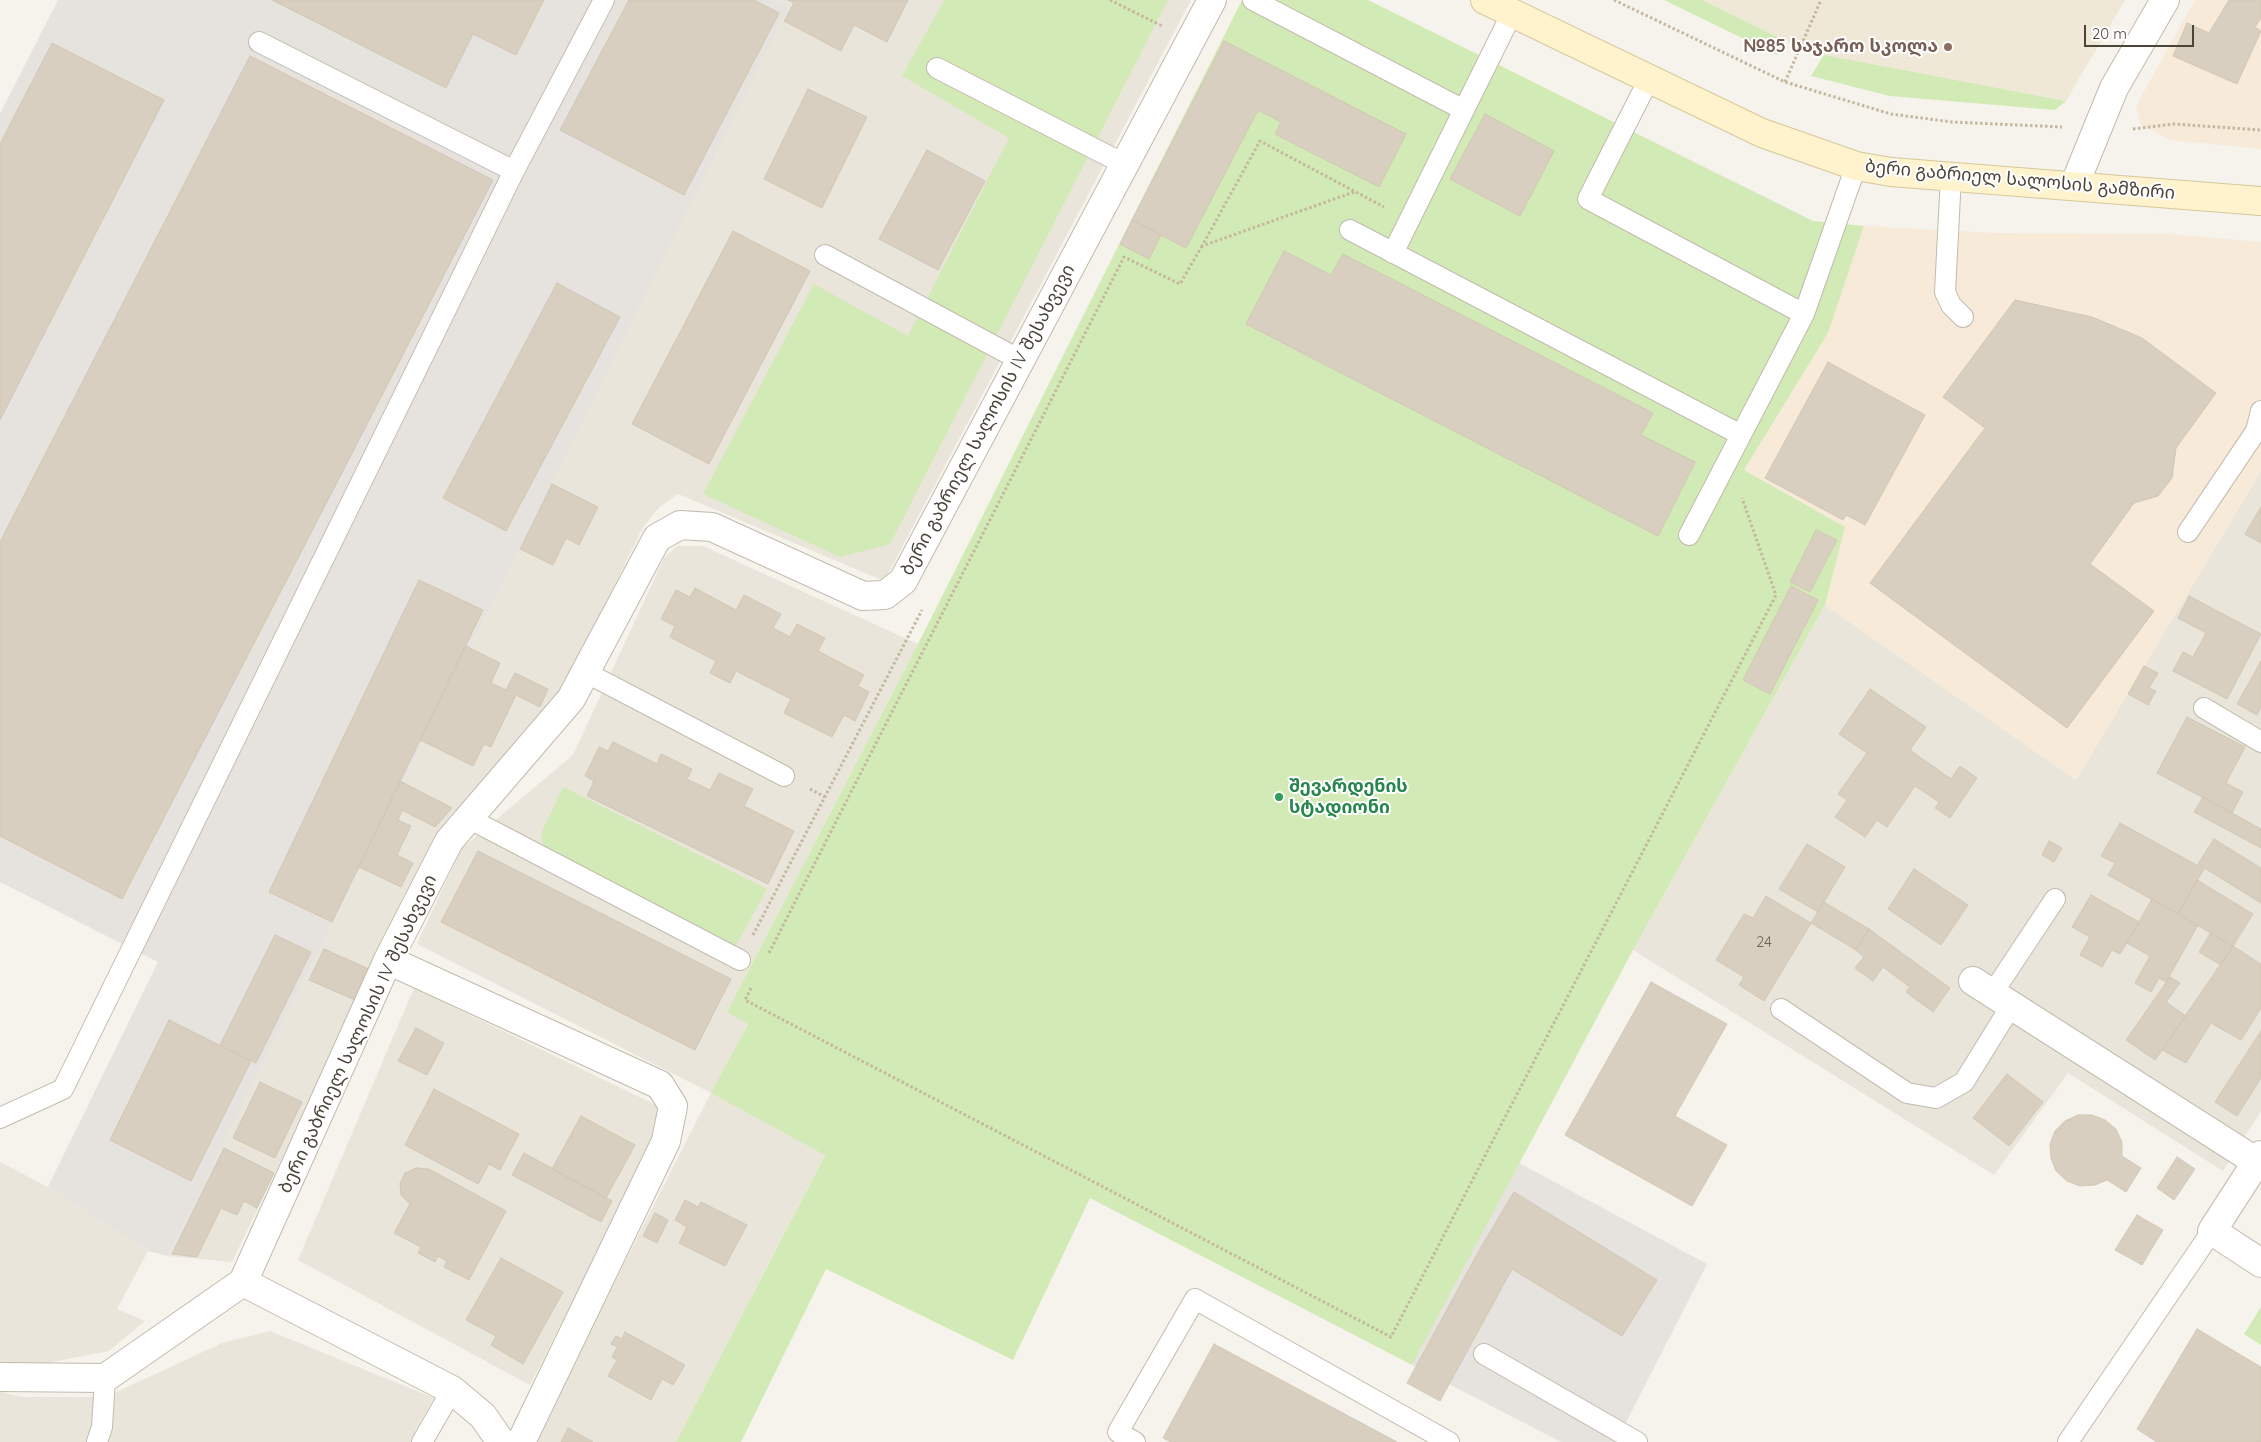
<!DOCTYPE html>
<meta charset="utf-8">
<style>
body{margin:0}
#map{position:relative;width:2261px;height:1442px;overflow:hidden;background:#f6f3ec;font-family:Quicksand,sans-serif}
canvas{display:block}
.scale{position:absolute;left:2084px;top:25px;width:110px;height:22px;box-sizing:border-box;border:2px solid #4b4439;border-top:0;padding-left:6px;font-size:15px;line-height:18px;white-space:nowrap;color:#4b4439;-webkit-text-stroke:4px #fff;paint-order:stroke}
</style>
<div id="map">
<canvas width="2261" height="1442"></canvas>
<div class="scale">20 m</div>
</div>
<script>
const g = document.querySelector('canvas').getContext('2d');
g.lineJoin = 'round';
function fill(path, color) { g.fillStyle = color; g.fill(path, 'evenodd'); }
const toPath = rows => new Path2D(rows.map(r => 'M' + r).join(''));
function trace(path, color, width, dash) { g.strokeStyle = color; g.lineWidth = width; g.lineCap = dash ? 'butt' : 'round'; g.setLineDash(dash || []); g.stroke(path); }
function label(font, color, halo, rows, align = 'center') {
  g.font = font + ' Quicksand,"Noto Sans Georgian",sans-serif'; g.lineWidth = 4; g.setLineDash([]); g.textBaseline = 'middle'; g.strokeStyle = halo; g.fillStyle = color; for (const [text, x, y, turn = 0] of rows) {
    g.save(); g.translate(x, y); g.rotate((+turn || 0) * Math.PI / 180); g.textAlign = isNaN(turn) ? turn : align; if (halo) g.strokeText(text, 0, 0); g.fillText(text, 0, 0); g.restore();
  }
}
fill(toPath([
 [776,0,1191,0,884,581,678,494,660,507,643,527,566,684,444,824,232,1262,168,1256,789,7],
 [2261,471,2261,1111,2223,1171,2068,1073,1994,1175,1633,950,1825,605,2076,780],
 [677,546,703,546,918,644,727,1012,748,1023,712,1093,825,1154,676,1442,533,1442,711,1093,417,944,461,849,573,755,664,558],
 [414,988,658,1106,659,1132,530,1385,298,1260],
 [0,1162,48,1187,148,1251,117,1309,145,1321,109,1351,20,1368,0,1365],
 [270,1331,434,1398,415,1431,435,1442,0,1442,0,1392,23,1397,106,1397,222,1343]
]), '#eae5da');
fill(toPath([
 [2195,0,2261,0,2261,149,2170,140,2141,125,2136,106],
 [1864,226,1996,233,2169,234,2261,242,2261,471,2076,780,1825,605,1845,527,1744,470,1828,333]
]), '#f7ead8');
fill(toPath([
 [58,0,776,0,789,7,168,1256,148,1251,48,1187,158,962,0,882,0,114],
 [1519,1163,1707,1264,1616,1442,1561,1442,1412,1365]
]), '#e6e2dd');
fill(toPath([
 [1702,0,2125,0,2066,101,1811,53]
]), '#efe8d6');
fill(toPath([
 [944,0,1168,0,890,544,840,557,703,494,814,284,908,336,1009,138,902,76],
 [1242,0,1368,0,1813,221,1864,226,1828,333,1744,470,1845,527,1825,605,1633,950,1412,1365,1090,1198,1013,1360,826,1269,741,1442,676,1442,825,1155,711,1093,748,1024,727,1012,918,644],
 [1664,0,1702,0,1786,41,1777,55],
 [1824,55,2066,101,2055,110,1890,96,1811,76],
 [563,787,767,889,734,949,545,850,541,834],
 [2261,1307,2261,1345,2244,1334]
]), '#d2eab5');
const building = toPath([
 [272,0,544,0,516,55,473,34,446,88,272,0],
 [629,0,754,0,779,13,684,195,560,130,629,0],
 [788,0,908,0,887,42,854,25,841,51,784,21,794,3,788,0],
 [2229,0,2261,0,2261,18,2255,27,2261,31,2237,84,2173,56,2187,23,2209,33,2229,0],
 [1224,41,1406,134,1379,187,1275,134,1281,122,1258,110,1186,248,1132,220,1224,41],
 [52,43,164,100,0,420,0,144,52,43],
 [250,56,493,180,122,899,0,836,0,542,250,56],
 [808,89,867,117,822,208,764,179,808,89],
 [1485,114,1554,151,1520,216,1450,179,1485,114],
 [927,150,985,181,938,270,879,239,927,150],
 [1132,220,1161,235,1149,259,1120,244,1132,220],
 [733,231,810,271,709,464,632,424,733,231],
 [1284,251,1331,275,1343,254,1653,413,1641,435,1695,462,1658,536,1246,324,1284,251],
 [557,283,620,317,506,531,443,498,557,283],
 [2015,300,2092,317,2142,338,2216,393,2176,448,2172,478,2158,496,2134,503,2090,564,2154,611,2067,728,1870,583,1985,428,1943,397,2015,300],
 [1828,362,1925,415,1865,525,1846,515,1843,520,1765,478,1828,362],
 [552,484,598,507,579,545,566,538,553,565,520,549,552,484],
 [2261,507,2261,543,2245,534,2261,507],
 [1816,530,1837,540,1810,592,1790,582,1816,530],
 [419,580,483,610,332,922,269,892,419,580],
 [1791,586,1818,600,1770,694,1743,680,1791,586],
 [695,588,736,610,744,595,781,614,773,628,790,637,797,624,825,638,818,651,864,675,858,686,869,692,855,721,844,715,832,737,784,713,791,699,736,671,730,683,710,673,716,661,670,637,675,626,661,619,676,590,690,597,695,588],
 [2189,596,2261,634,2227,699,2173,671,2183,652,2193,657,2206,633,2178,618,2189,596],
 [466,646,500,663,491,683,506,690,515,673,548,689,540,707,516,695,491,747,484,744,473,766,420,740,466,646],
 [2261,661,2261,707,2257,715,2237,704,2261,661],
 [2144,666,2158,673,2149,688,2156,691,2148,705,2128,694,2144,666],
 [1870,689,1926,727,1910,750,1951,779,1960,766,1977,778,1950,818,1935,808,1939,802,1915,786,1887,827,1877,820,1865,837,1835,817,1847,800,1838,794,1867,753,1839,734,1870,689],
 [2187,717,2245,747,2226,783,2243,792,2232,813,2157,773,2187,717],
 [613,742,657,764,661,754,692,769,687,779,710,790,719,773,753,789,744,806,794,831,768,884,587,796,594,781,585,776,599,747,608,751,613,742],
 [400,781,452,808,435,827,402,810,398,820,411,826,397,855,413,863,401,887,359,867,400,781],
 [2203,797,2261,829,2261,848,2194,812,2203,797],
 [2120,823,2204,869,2178,914,2108,875,2115,863,2101,856,2120,823],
 [2214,839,2261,868,2261,903,2198,864,2214,839],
 [2049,841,2062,848,2054,862,2042,855,2049,841],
 [1807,844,1845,867,1818,912,1779,889,1807,844],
 [478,851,731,979,695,1050,441,922,478,851],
 [1914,869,1968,905,1941,945,1888,909,1914,869],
 [2197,880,2253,914,2233,946,2178,914,2197,880],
 [2091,895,2139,922,2120,954,2112,950,2102,967,2080,955,2090,937,2072,927,2091,895],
 [1766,896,1811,923,1764,1001,1739,985,1744,977,1716,960,1744,914,1753,918,1766,896],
 [2152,899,2198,925,2166,982,2159,978,2151,992,2135,983,2150,956,2127,943,2152,899],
 [1824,902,1869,929,1856,950,1811,923,1824,902],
 [1869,929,1950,988,1933,1012,1906,992,1910,987,1883,967,1873,981,1855,968,1864,957,1856,950,1869,929],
 [2210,934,2233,946,2221,965,2199,952,2210,934],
 [275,935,311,952,256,1063,220,1045,275,935],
 [2233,946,2261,964,2261,1008,2241,1040,2211,1023,2186,1063,2162,1050,2233,946],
 [324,949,369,969,355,1000,309,980,324,949],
 [2170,977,2180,983,2166,1002,2186,1016,2155,1060,2126,1040,2170,977],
 [1651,982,1727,1024,1675,1116,1727,1145,1692,1206,1565,1135,1651,982],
 [169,1020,251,1061,191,1181,110,1140,169,1020],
 [416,1028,444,1043,427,1075,398,1061,416,1028],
 [2261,1031,2261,1078,2237,1116,2215,1102,2261,1031],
 [2007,1074,2043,1102,2009,1146,1973,1118,2007,1074],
 [260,1082,302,1102,275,1158,233,1138,260,1082],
 [434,1089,519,1134,500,1170,489,1164,478,1184,405,1145,434,1089],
 [2078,1115,2092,1115,2105,1120,2116,1129,2122,1142,2122,1156,2141,1168,2126,1192,2107,1180,2095,1185,2080,1186,2067,1181,2056,1171,2051,1158,2050,1144,2055,1131,2065,1121,2078,1115],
 [581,1116,635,1145,606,1198,552,1169,581,1116],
 [224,1148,274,1173,257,1208,244,1201,237,1215,221,1208,197,1257,172,1254,224,1148],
 [524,1153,612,1201,601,1222,512,1175,524,1153],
 [2177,1157,2195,1169,2174,1200,2157,1188,2177,1157],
 [416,1168,429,1169,506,1211,469,1280,444,1267,447,1261,438,1256,435,1262,418,1253,421,1247,394,1233,410,1204,401,1195,400,1183,405,1173,416,1168],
 [1514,1192,1657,1280,1622,1336,1512,1269,1440,1401,1407,1383,1480,1249,1514,1192],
 [685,1200,698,1207,701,1202,747,1225,725,1266,679,1243,687,1227,675,1220,685,1200],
 [655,1213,668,1220,657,1243,643,1236,655,1213],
 [2137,1215,2163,1230,2142,1265,2115,1250,2137,1215],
 [501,1258,563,1292,523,1364,491,1345,496,1336,466,1320,501,1258],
 [2197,1329,2261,1367,2261,1442,2157,1442,2137,1429,2197,1329],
 [625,1332,685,1365,673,1385,662,1379,651,1400,608,1376,617,1360,612,1357,617,1347,611,1344,616,1336,622,1339,625,1332],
 [1214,1344,1397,1442,1171,1442,1163,1438,1214,1344],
 [568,1428,593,1442,561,1442,568,1428]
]);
fill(building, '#d8cfc1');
trace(building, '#d3c7b4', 1);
const service = toPath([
 [1253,0,1464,110],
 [259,42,514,171],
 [937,68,1124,164],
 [1649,79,1588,199,1804,314,1856,166],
 [1951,176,1945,292,1951,305,1963,317],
 [1350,230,1741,435],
 [1393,253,1512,13],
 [825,255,1020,360],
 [2188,532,2256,431,2261,411],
 [1689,535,1804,314],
 [585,672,784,776],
 [2204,708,2261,742],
 [468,818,740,960],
 [1992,994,2055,899],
 [1781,1009,1907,1093,1936,1098,1964,1082,2011,1006],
 [0,1118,63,1089,514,171,604,0],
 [1484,1354,1637,1442],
 [97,1442,102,1427,105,1378],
 [422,1442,452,1390],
 [1135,1442,1118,1432,1195,1299,1449,1442],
 [2068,1442,2212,1231]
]);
const minor = toPath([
 [2074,186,2114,88,2165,0],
 [388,960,660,1085,673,1106,666,1141,521,1442],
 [1973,981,2257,1162],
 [243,1282,388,960,449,841,571,699,657,538,680,525,712,527,863,596,885,595,903,581,1212,0],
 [243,1282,452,1390,483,1416,501,1442],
 [0,1377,105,1378,243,1282]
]);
const tertiary = toPath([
 [2261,1155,2212,1231,2261,1263]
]);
const secondary = toPath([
 [1485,0,1762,133,1856,166,1891,172,2261,201]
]);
trace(service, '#c2bbae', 22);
trace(minor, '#c2bbae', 30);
trace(tertiary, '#c2bbae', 30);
trace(secondary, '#d6c79b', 30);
trace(toPath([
 [1110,0,1162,26],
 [1614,0,1785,82,1891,114,1952,122,2062,127],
 [1785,82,1821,0],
 [2133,129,2174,124,2261,130],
 [1354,192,1202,246,1260,141,1384,207],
 [810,789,825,797],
 [753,935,922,610],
 [769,953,1124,257,1180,284,1202,246],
 [751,988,745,1000,1391,1337,1776,595,1742,498]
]), '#c4b79f', 3, [2.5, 2.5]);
trace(service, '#fff', 20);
trace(minor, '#fff', 28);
trace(tertiary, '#fff', 28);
trace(secondary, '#fff3cd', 28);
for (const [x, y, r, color] of [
 [1948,47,5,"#8d6e63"],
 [1279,797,5,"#2e9e5b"]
]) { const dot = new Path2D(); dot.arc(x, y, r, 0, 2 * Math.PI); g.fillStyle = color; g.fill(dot); trace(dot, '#fff', 2); }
label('15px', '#6e675b', null, [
 ["24",1764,942]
]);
label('bold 18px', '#785e54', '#fff', [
 ["№85 საჯარო სკოლა",1938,47]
], 'right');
label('18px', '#4b4439', '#fff', [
 ["ბერი გაბრიელ სალოსის გამზირი",2020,180,5],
 ["ბერი გაბრიელ სალოსის IV შესახვევი",988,420,-62],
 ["ბერი გაბრიელ სალოსის IV შესახვევი",358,1034,-65]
]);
label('bold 18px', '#27864d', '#fff', [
 ["შევარდენის",1289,787],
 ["სტადიონი",1289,808]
], 'left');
</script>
